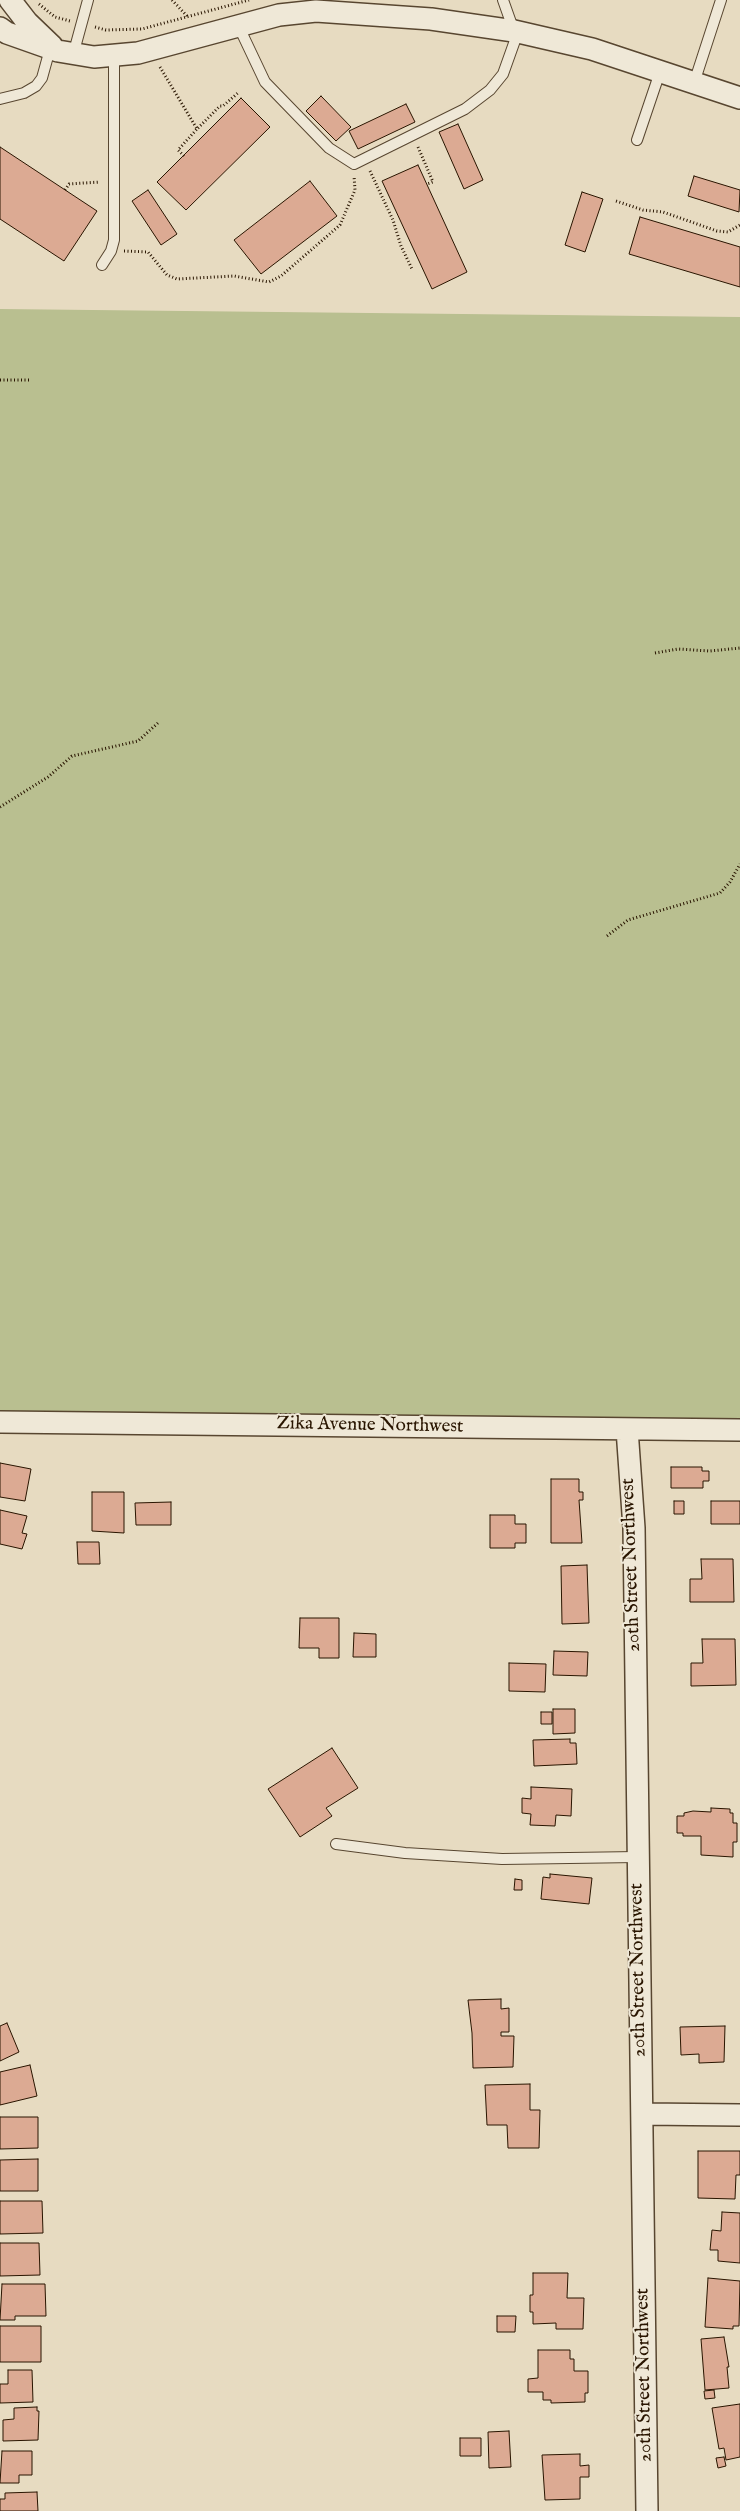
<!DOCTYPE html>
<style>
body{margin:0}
canvas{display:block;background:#e7dbc1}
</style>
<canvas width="740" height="2511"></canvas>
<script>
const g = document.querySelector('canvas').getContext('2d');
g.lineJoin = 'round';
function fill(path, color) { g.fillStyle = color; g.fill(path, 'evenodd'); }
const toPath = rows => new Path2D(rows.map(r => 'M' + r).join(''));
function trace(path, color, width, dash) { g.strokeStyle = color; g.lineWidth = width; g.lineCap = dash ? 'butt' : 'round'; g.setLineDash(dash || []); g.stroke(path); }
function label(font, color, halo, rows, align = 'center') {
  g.font = font + ' "IM FELL English",serif'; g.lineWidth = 4; g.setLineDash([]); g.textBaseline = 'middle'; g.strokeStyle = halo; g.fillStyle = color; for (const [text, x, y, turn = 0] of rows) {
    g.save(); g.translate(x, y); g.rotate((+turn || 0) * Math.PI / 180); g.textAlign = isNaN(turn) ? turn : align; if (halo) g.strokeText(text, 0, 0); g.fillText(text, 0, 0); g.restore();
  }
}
fill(toPath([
 [0,309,740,317,740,1430,0,1422]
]), '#b9bf90');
const building = toPath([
 [321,96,351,127,336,141,306,111,321,96],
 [241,98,270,127,186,210,157,182,241,98],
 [406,104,415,122,358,149,349,131,406,104],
 [458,124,483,180,464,189,439,132,458,124],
 [0,147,97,211,64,261,0,219,0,147],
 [418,165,467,272,432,289,382,181,418,165],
 [694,176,740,190,739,212,688,196,694,176],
 [310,181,337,216,261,274,234,240,310,181],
 [148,190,177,234,161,245,132,201,148,190],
 [582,192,603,199,585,252,565,245,582,192],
 [640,217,740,247,740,287,629,254,640,217],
 [0,1463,31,1469,25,1501,0,1497,0,1463],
 [671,1467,702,1467,702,1471,709,1471,709,1481,703,1481,703,1488,671,1488,671,1467],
 [551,1479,579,1479,579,1492,583,1492,583,1500,579,1500,582,1543,551,1543,551,1479],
 [92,1492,124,1492,124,1533,92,1531,92,1492],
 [674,1501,684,1501,684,1514,674,1514,674,1501],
 [711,1501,740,1501,740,1524,711,1524,711,1501],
 [171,1502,171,1525,136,1525,135,1503,171,1502],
 [0,1510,27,1516,22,1533,27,1534,22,1549,0,1544,0,1510],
 [490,1515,515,1515,515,1524,526,1524,526,1543,515,1543,515,1548,490,1548,490,1515],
 [77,1542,99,1542,100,1564,78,1564,77,1542],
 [701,1559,733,1559,734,1602,690,1602,690,1579,702,1579,701,1559],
 [587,1565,589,1623,562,1624,561,1566,587,1565],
 [300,1618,339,1618,339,1658,319,1658,319,1648,299,1648,300,1618],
 [354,1633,376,1634,376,1657,353,1657,354,1633],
 [702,1639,735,1639,736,1685,691,1686,691,1663,703,1663,702,1639],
 [554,1651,588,1652,587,1676,553,1675,554,1651],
 [509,1663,546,1664,545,1692,509,1691,509,1663],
 [553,1709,575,1709,575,1733,553,1734,553,1709],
 [541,1712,552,1712,552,1724,541,1724,541,1712],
 [570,1739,570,1743,576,1743,577,1764,534,1766,533,1740,570,1739],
 [332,1748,358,1788,326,1808,332,1816,300,1837,268,1789,332,1748],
 [531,1787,572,1789,571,1816,556,1815,555,1826,530,1825,531,1814,522,1813,522,1798,531,1799,531,1787],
 [711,1808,730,1809,730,1813,733,1813,733,1823,737,1823,737,1842,733,1842,733,1857,701,1855,701,1836,683,1836,683,1833,677,1833,677,1816,684,1816,684,1813,693,1811,711,1812,711,1808],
 [550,1874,592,1878,589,1904,541,1899,543,1877,550,1878,550,1874],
 [515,1879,522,1880,522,1890,514,1890,515,1879],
 [501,1999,501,2009,509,2008,509,2032,501,2032,501,2036,514,2036,513,2067,473,2068,472,2033,468,2000,501,1999],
 [7,2023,19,2052,0,2061,0,2026,7,2023],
 [725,2026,724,2062,699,2063,699,2054,681,2055,680,2027,725,2026],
 [30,2065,37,2096,0,2105,0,2072,30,2065],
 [530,2084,530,2110,540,2110,539,2148,508,2148,507,2125,487,2125,485,2085,530,2084],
 [0,2117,38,2117,38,2148,0,2149,0,2117],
 [698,2151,740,2151,740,2175,736,2175,735,2199,698,2198,698,2151],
 [38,2159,38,2191,0,2191,0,2160,38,2159],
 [0,2201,42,2201,43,2233,0,2234,0,2201],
 [722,2212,740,2213,740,2263,718,2261,718,2250,710,2250,712,2230,721,2231,722,2212],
 [0,2243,39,2243,40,2275,0,2276,0,2243],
 [533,2273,568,2273,567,2298,584,2298,583,2329,556,2329,556,2323,533,2324,533,2312,530,2312,530,2295,533,2295,533,2273],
 [708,2278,740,2281,739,2326,733,2326,733,2329,705,2327,708,2278],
 [2,2284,45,2284,46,2316,15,2316,15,2320,0,2320,2,2284],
 [497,2316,516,2316,515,2332,497,2332,497,2316],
 [0,2326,41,2326,41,2362,0,2362,0,2326],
 [724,2337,729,2367,727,2367,729,2388,705,2390,701,2339,724,2337],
 [538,2350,570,2350,570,2359,574,2359,574,2371,588,2371,588,2393,585,2393,585,2402,551,2403,551,2400,543,2400,543,2392,528,2392,528,2379,538,2378,538,2350],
 [8,2370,32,2370,33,2402,0,2403,0,2384,8,2384,8,2370],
 [714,2390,715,2398,705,2399,704,2391,714,2390],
 [740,2404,740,2457,726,2460,724,2448,719,2449,712,2408,740,2404],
 [37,2407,37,2411,39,2411,38,2440,3,2441,3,2420,14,2419,14,2408,37,2407],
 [509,2431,511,2467,489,2468,488,2432,509,2431],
 [460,2438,481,2438,481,2456,460,2456,460,2438],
 [2,2451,32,2451,32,2475,19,2475,19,2483,0,2483,2,2451],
 [580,2454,580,2466,589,2465,589,2477,580,2477,580,2499,545,2500,542,2455,580,2454],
 [724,2457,726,2466,718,2468,716,2458,724,2457],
 [37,2492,38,2511,0,2511,0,2499,5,2499,5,2493,37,2492]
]);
fill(building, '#dcaa93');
trace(building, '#291500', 1);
const lane = toPath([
 [503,0,514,31],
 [238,25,265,82,329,148,354,164,465,109,490,90,503,74,518,32],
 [73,55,88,0],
 [694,83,721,0],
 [0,99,24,93,36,86,42,78,50,49],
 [637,140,660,72],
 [102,265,111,251,114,240,114,56],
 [336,1844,405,1853,502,1859,637,1857]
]);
const street = toPath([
 [10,0,27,22,52,46],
 [0,28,7,33,58,51,94,57,138,53,279,15,316,11,431,19,514,31,592,49,740,98],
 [0,1422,740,1430],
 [627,1429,634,1528,647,2511],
 [643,2114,740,2115]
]);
trace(lane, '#584630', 12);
trace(street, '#584630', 24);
trace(toPath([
 [172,0,187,16],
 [39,4,55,17,70,21],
 [95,27,106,30,142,29,249,0],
 [160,67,197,129,220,106,223,106,239,92],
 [418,147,433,182,427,184],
 [184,156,178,150,197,129],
 [370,171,393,220,401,246,412,269],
 [65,190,69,184,100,182],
 [616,201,643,210,663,212,717,231,728,232,740,225],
 [124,251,148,252,167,275,177,279,234,276,269,282,281,276,340,225,355,190,354,176],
 [0,380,30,380],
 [655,653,678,649,710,651,740,648],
 [0,807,48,777,72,756,138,741,159,722],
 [607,936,628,920,720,893,730,882,740,864]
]), '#291500', 3, [1, 2.5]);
trace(lane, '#efe8d7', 10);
trace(street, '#efe8d7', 21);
label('19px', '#291500', '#efe8d7', [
 ["Zika Avenue Northwest",370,1426,1],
 ["20th Street Northwest",632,1565,-92],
 ["20th Street Northwest",639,1970,-91],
 ["20th Street Northwest",645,2375,-91]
]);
</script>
